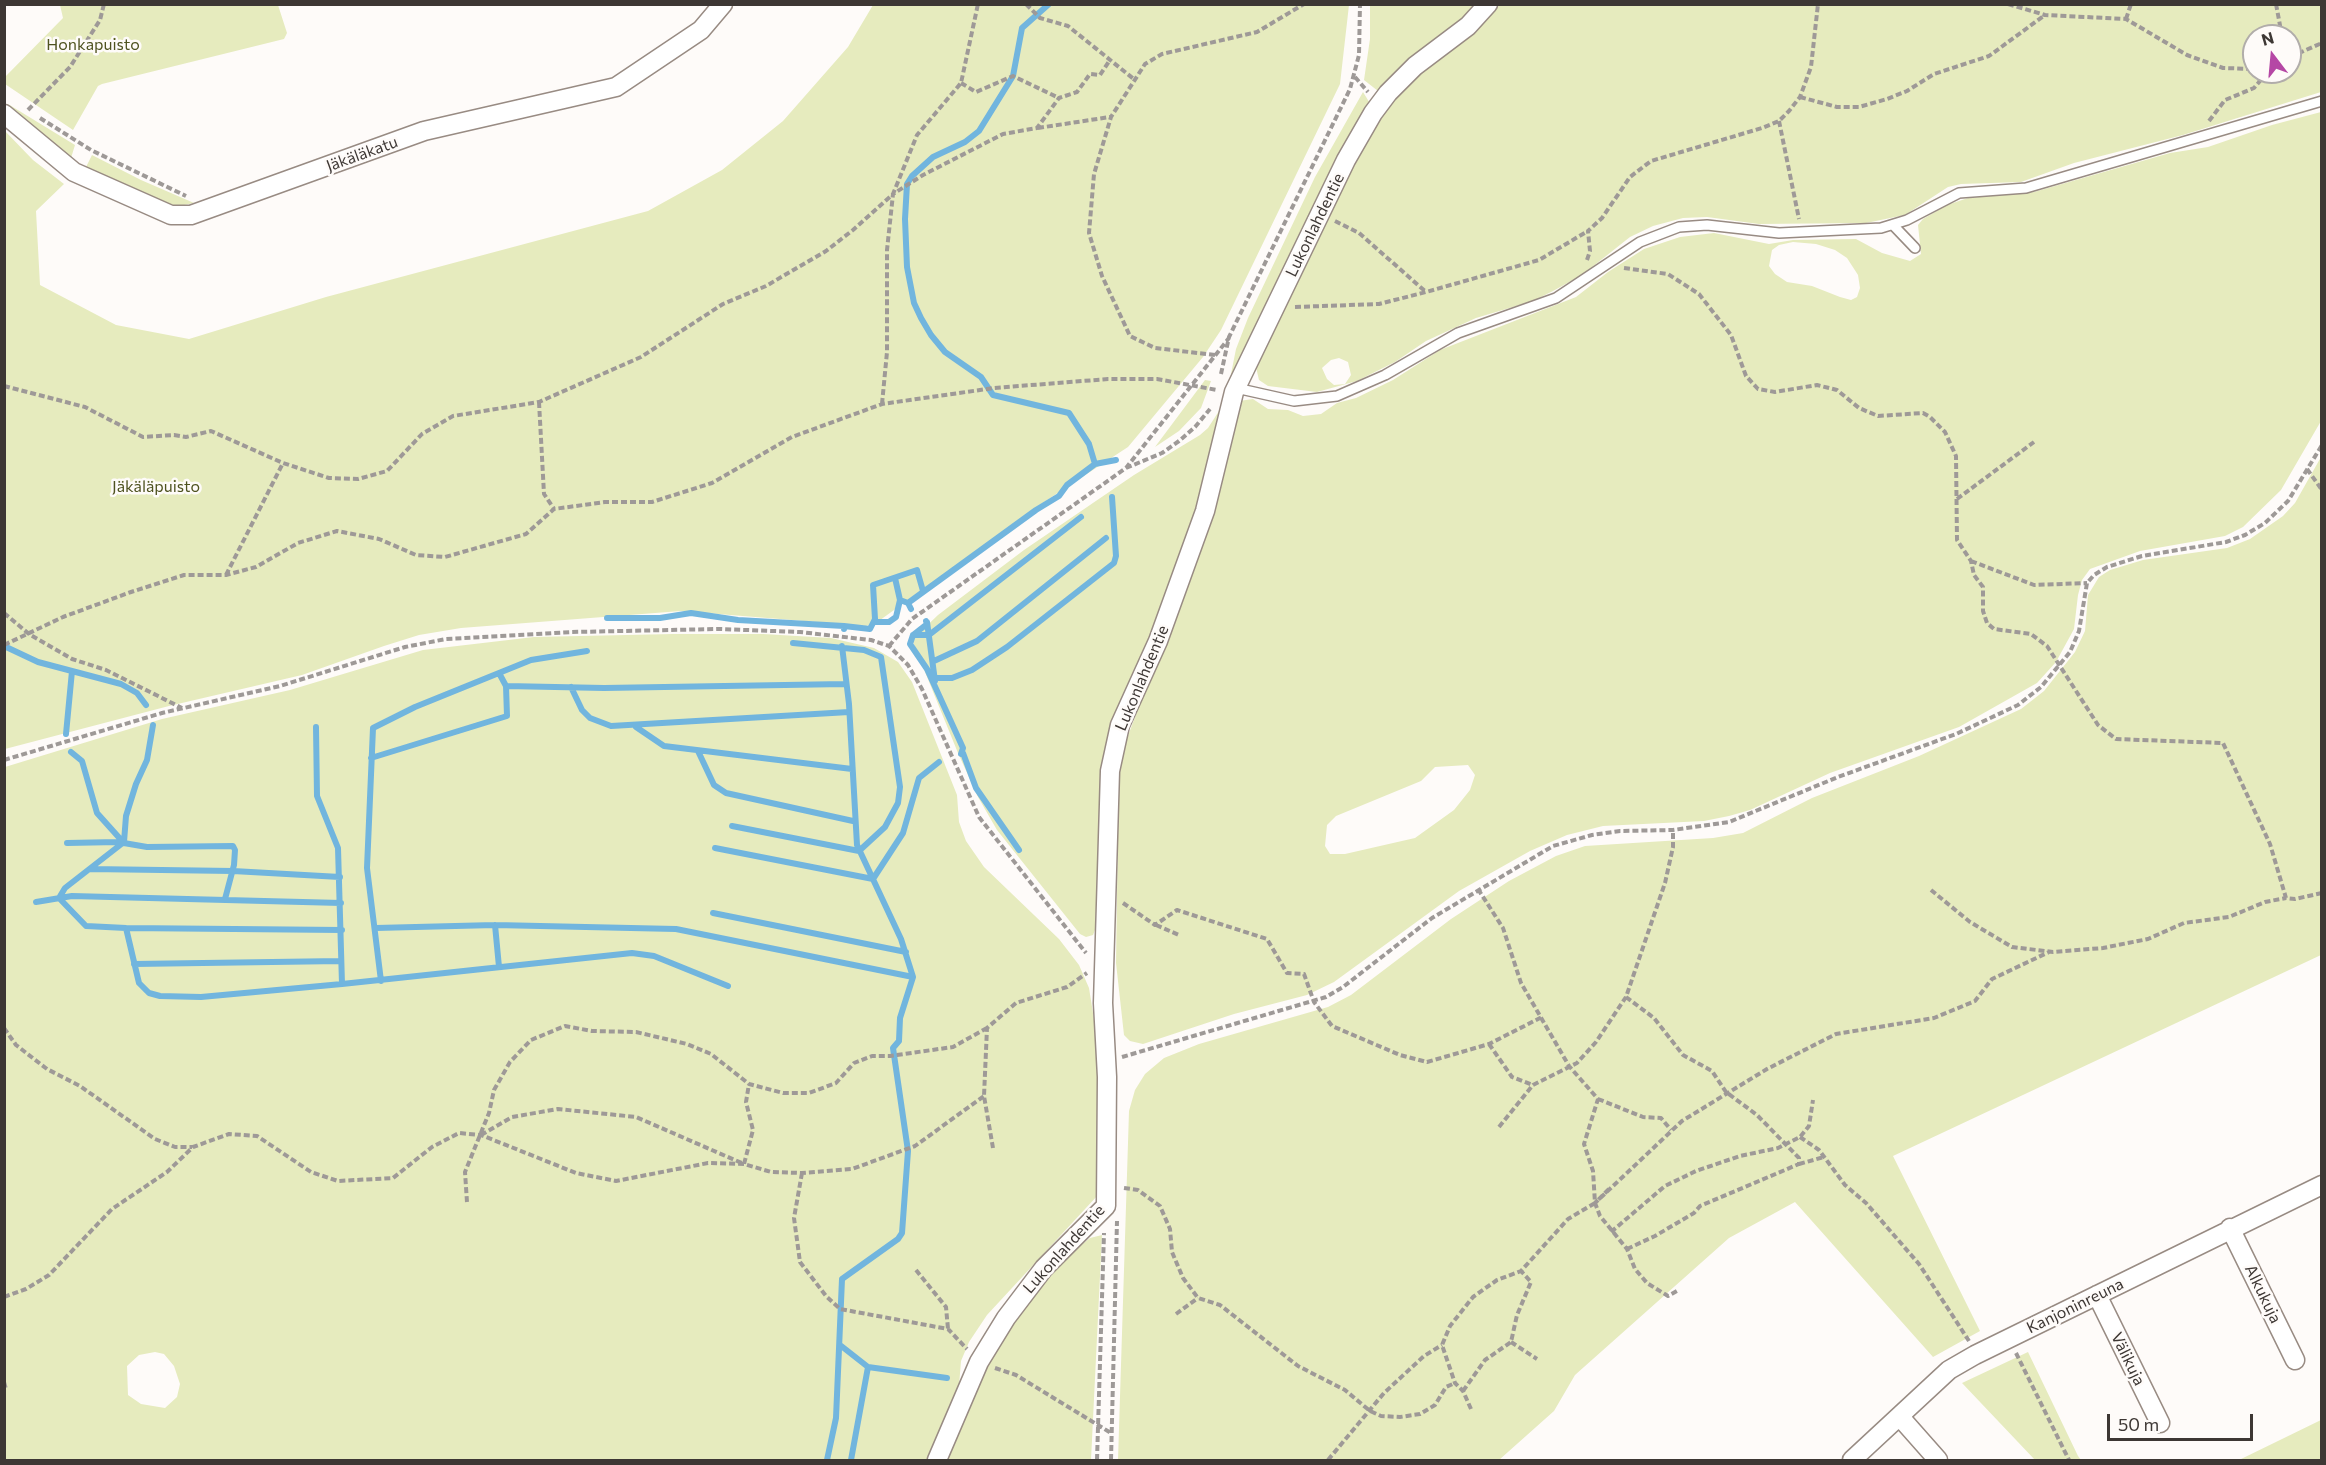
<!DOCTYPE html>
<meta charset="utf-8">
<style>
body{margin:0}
#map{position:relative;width:2326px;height:1465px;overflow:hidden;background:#fefbf9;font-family:Commissioner,sans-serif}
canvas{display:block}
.frame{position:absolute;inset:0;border:6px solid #3d3734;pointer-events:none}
.north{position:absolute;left:2242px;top:24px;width:60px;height:60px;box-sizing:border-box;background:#fefbf9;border:2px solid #b1adaa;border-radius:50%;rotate:344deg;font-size:16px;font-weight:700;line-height:24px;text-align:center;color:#3d3734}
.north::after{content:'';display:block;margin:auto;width:21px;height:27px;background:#b547a5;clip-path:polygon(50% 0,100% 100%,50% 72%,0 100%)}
.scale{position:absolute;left:2107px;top:1414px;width:146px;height:27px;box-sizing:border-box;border:3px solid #3d3734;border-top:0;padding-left:8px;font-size:18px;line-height:21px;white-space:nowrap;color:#3d3734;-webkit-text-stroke:4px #fefbf9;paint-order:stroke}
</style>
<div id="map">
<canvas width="2326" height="1465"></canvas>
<div class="frame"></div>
<div class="north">N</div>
<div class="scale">50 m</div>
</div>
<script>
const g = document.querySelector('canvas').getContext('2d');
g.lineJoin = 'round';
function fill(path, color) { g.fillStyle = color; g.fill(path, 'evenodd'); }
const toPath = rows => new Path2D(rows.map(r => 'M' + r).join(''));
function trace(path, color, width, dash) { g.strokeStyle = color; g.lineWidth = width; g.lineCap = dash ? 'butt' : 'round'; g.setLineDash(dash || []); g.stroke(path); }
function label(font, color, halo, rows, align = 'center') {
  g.font = font + ' Commissioner,sans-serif'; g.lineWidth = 5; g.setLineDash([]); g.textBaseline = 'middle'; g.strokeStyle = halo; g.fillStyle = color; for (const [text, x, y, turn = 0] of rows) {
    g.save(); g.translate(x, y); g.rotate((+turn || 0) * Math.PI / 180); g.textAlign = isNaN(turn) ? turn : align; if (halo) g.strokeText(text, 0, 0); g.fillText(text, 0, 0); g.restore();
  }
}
fill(toPath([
 [60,5,278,5,287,33,284,39,102,84,98,86,73,130,5,84,5,77,63,18],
 [873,5,1349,5,1340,84,1221,330,1203,357,1128,447,1041,504,876,623,866,626,681,611,461,628,419,635,384,646,302,675,169,706,5,749,5,131,33,160,64,184,36,211,40,285,116,325,189,339,326,297,648,211,722,170,783,121,848,47],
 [1370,5,1480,5,1378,91,1364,80,1370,39],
 [1496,5,2321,5,2321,92,2183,135,2074,163,2021,182,1961,184,1948,187,1905,215,1866,223,1759,224,1707,217,1683,218,1653,226,1630,237,1582,275,1553,291,1533,301,1476,318,1426,341,1395,362,1357,381,1317,392,1268,386,1259,380,1255,363,1355,153,1387,100],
 [2254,36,2290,36,2290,72,2254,72],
 [1339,358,1348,362,1351,375,1345,384,1334,385,1327,379,1322,368,1331,360],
 [1363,92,1371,105,1229,384,1236,349,1248,318,1315,177],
 [8,104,75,145,71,158,13,112],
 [2321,112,2321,421,2281,490,2243,527,2225,536,2140,551,2090,569,2082,580,2078,595,2074,629,2056,662,2037,683,1959,727,1830,773,1750,810,1729,816,1704,821,1603,826,1567,835,1530,851,1459,891,1334,982,1307,995,1234,1014,1143,1044,1130,1041,1124,1035,1116,963,1119,760,1195,556,1239,401,1253,399,1268,409,1288,410,1303,416,1321,414,1337,403,1356,398,1393,380,1440,350,1576,297,1608,272,1644,249,1680,237,1714,233,1769,244,1793,240,1856,239,1882,253,1910,261,1921,254,1918,225,1923,219,1947,205,1968,198,2034,192,2170,153,2208,147,2272,125],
 [1793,242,1816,244,1835,250,1847,258,1858,275,1860,288,1857,297,1851,300,1840,297,1812,286,1787,282,1775,274,1769,266,1772,250,1779,245],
 [1468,765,1475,775,1470,790,1454,810,1415,838,1345,854,1330,854,1325,846,1327,825,1336,816,1421,781,1435,767],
 [92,155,141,180,194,203,179,206,169,204,102,175,86,167],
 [1205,380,1211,381,1201,408,1179,431,1155,447],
 [1219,411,1223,411,1197,519,1104,755,1095,930,1093,935,1086,937,1080,934,997,830,978,797,958,753,912,640,938,615,1024,550,1134,475,1200,435,1208,428],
 [2321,457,2321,955,1893,1156,1980,1331,1933,1357,1795,1202,1729,1238,1575,1375,1554,1411,1499,1460,1118,1460,1129,1111,1135,1090,1145,1074,1164,1058,1199,1044,1328,1007,1351,995,1451,919,1509,881,1556,856,1585,846,1713,838,1743,833,1812,798,1919,756,2021,709,2044,691,2075,652,2085,631,2088,595,2099,577,2110,570,2143,560,2227,548,2250,539,2283,516,2295,503],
 [673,634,763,634,831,638,874,648,898,662,912,682,957,795,959,822,966,841,984,867,1059,939,1079,965,1089,988,1097,1038,1100,1128,1098,1195,987,1315,969,1342,961,1361,959,1386,927,1460,5,1460,5,767,162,719,290,690,423,650,534,637],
 [155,1352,164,1354,174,1366,180,1384,177,1397,165,1408,141,1404,128,1395,127,1366,139,1355],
 [1102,1235,1091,1460,944,1460,990,1360,1025,1306,1070,1254,1090,1238],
 [2028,1352,2078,1456,2081,1460,2035,1460,1962,1383],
 [2321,1420,2321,1460,2239,1460]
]), '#e6ebbe');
trace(toPath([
 [1095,464,1116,460],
 [895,578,900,600,908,603,911,609],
 [908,603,1036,510,1059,496,1067,485,1095,464,1089,444,1069,413,993,395,981,377,945,352,931,335,921,318,914,303,907,267,905,219,907,184,912,176,933,157,965,142,979,131,1013,76,1022,28,1049,4],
 [607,618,660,618,691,613,738,620,844,626],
 [926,621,927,624,913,635,910,644,927,669,963,748,961,754],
 [875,622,889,622,896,617,900,600],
 [927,622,935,681],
 [844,629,844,626,870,629,875,619,873,585,917,570,923,591],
 [913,635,929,635,1081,517],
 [4,646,38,662,121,684,137,693,146,705],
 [934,661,977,641,1106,538],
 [936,678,952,678,972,670,1007,647,1114,563,1116,556,1112,497],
 [506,686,604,688,845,684],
 [571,687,582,710,590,718,611,726,849,712],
 [316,727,317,796,338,848,342,984,632,953,654,956,728,986],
 [636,727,664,746,852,769],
 [66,734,72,671],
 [698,751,714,785,726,793,853,821],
 [71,752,82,761,97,813,123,842],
 [963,753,976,788,1019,850],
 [371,758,507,716,506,686,499,673],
 [732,826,859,851,885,827,898,803,900,787,881,657,864,650,793,643],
 [124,842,65,888,59,898,86,926,126,928,139,983,149,993,160,996,201,997,342,984],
 [124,842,126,816,136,784,147,760,153,725],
 [67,843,118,842,147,847,233,846,235,850,234,865,225,899],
 [715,848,873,879,903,833,919,778,939,762],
 [90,869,233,871,340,877],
 [36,902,72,896,341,903],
 [713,913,906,952],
 [495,925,499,967],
 [126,928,342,930],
 [376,928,495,925,676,929,913,977],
 [134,964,341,961],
 [381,981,367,868,373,728,415,707,531,660,587,651],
 [840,1345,868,1367,851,1460],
 [868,1367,947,1378],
 [827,1460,836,1418,842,1279,898,1239,902,1233,908,1151,893,1048,899,1041,900,1018,913,977,901,939,857,845,849,704,842,646]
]), '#71b5de', 6);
const lane = toPath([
 [1893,225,1915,248],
 [1236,388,1294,401,1337,396,1385,375,1458,333,1556,298,1640,242,1679,227,1707,225,1779,233,1881,228,1907,220,1959,193,2026,188,2322,101]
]);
const street = toPath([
 [4,114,74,172,171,215,191,215,424,131,616,87,701,30,723,4],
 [2230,1228,2295,1360],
 [2097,1295,2160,1423],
 [1900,1417,1938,1460],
 [937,1460,979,1362,1006,1318,1044,1268,1106,1206,1107,1077,1103,1003,1110,771,1120,725,1158,641,1205,511,1234,392,1346,160,1373,113,1388,93,1415,66,1468,26,1488,4],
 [1852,1460,1949,1370,1975,1355,2322,1185]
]);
trace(lane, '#988b83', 12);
trace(street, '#988b83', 21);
trace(toPath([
 [1026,4,1040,18,1068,26,1135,80],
 [2008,4,2045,15,2126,19,2187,55,2223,68,2254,69],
 [2276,4,2282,36],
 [2126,19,2131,4],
 [2290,57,2322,43],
 [1355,77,1368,92],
 [961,83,976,92,1013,76,1059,98],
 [1800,97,1837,107,1859,107,1887,99,1907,91,1934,74,1989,56,2045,15],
 [28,110,70,67,100,20,104,4],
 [40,118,91,150,186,196],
 [1779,121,1799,219],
 [2209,121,2225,100,2254,88,2260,81,2255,72],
 [1038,128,1110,117],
 [1335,221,1359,233,1426,292],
 [1587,260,1590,251,1588,231,1602,218,1630,177,1651,161,1762,128,1779,121,1789,111,1800,97,1811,67,1818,4],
 [1624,268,1668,274,1699,294,1731,335,1746,376,1758,389,1775,392,1817,385,1837,390,1859,408,1878,416,1923,413,1930,417,1945,432,1956,456,1957,540,1971,561,1974,575,1983,587,1983,611,1987,623,1994,629,2031,634,2047,646,2098,725,2116,739,2223,743,2270,844,2286,898,2295,899,2322,893],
 [1295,307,1379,304,1426,292,1539,260,1588,231],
 [1215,355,1155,348,1130,336,1102,276,1089,233,1094,174,1111,117,1145,64,1162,54,1257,32,1304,4],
 [1221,374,1229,337,1350,89,1359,55,1360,4],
 [4,386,85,407,143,437,174,435,186,437,211,431,283,463,329,478,358,479,387,471,422,434,453,416,539,402,641,357,723,304,766,286,826,251,853,230,893,194,917,135,961,83,978,4],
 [539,402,544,494,554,509],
 [882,404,887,352,887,250,893,194,923,175,1003,134,1037,128,1059,98,1077,92,1090,74,1100,75,1110,60],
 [1126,468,1162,453,1179,441,1195,427,1210,409],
 [2307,469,2322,490],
 [1957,499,2034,442],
 [1971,561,2034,585,2087,583],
 [226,575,283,463],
 [4,613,29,634,72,659,106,670,182,708],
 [4,645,63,617,131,592,184,575,226,575,256,567,298,543,337,531,379,539,416,555,445,557,526,534,554,509,605,502,652,502,712,483,792,437,882,404,994,388,1108,379,1157,379,1217,390],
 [889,646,912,619,1126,468,1229,338],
 [4,760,162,713,280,686,405,647,446,639,572,632,719,629,800,632,871,640,889,646,908,665,922,689,979,817,1086,953],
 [1478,889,1503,928,1521,983,1569,1066,1598,1099,1584,1144,1593,1171,1595,1203,1600,1216,1627,1249,1635,1269,1647,1283,1668,1296,1677,1291],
 [1931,890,1970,922,2012,947,2053,952,2103,948,2148,939,2184,923,2229,917,2265,902,2286,898],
 [1123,903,1155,925,1177,910,1267,939,1287,973,1304,974,1314,1002,1332,1026,1400,1055,1427,1062,1489,1044,1542,1017],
 [1156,925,1179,935],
 [1626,997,1654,1018,1683,1055,1712,1071,1726,1092,1757,1115,1799,1158,1799,1164,1700,1206,1694,1213,1655,1236,1627,1249],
 [4,1028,16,1045,47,1069,80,1086,155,1139,175,1147,192,1147],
 [1489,1044,1512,1077,1533,1085],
 [1122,1057,1326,997,1343,987,1432,918,1553,846,1592,835,1620,831,1673,830,1729,822,1838,777,1956,734,2018,705,2041,687,2070,652,2079,631,2087,583,2094,575,2107,567,2142,556,2226,542,2245,535,2265,523,2288,501,2322,445],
 [1598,1099,1643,1117,1661,1118,1671,1130],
 [1499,1127,1533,1085,1577,1063,1596,1042,1626,997,1665,883,1673,847,1673,830],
 [481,1135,512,1117,558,1109,636,1117,744,1164,753,1130,746,1102,749,1084],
 [1800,1137,1819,1150,1845,1185,1866,1203,1919,1264,1969,1341],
 [993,1148,984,1096,987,1028,1016,1003,1067,987,1087,973],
 [1799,1164,1824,1157],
 [802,1173,794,1218,800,1262,826,1296,840,1309,948,1329,967,1349],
 [1124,1188,1138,1190,1160,1206,1170,1229,1172,1252,1183,1278,1198,1298,1220,1305,1298,1366,1345,1390,1370,1411,1381,1416,1400,1417,1420,1414,1435,1405,1446,1387,1455,1383],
 [1609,1189,1595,1203,1682,1121,1767,1069,1836,1034,1934,1018,1975,1001,1992,979,2049,952],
 [467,1202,465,1172,489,1113,494,1090,510,1062,531,1040,565,1026,592,1031,636,1032,687,1044,711,1054,749,1084,783,1093,809,1093,836,1083,854,1063,872,1056,890,1056,953,1047,987,1028],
 [1611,1232,1665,1186,1696,1171,1740,1156,1778,1148,1800,1137,1809,1126,1813,1100],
 [916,1270,946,1307,948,1329],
 [4,1297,26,1289,49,1275,112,1209,167,1172,193,1147,229,1134,257,1136,311,1172,338,1181,393,1178,432,1147,459,1133,481,1135,576,1173,616,1181,708,1163,744,1164,771,1172,802,1173,852,1169,915,1146,984,1096],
 [1176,1314,1198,1298],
 [1511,1342,1537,1359],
 [2016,1353,2069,1460],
 [995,1368,1016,1375,1111,1433],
 [4,1382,6,1389],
 [1463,1391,1485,1360,1511,1342,1517,1315,1531,1282,1521,1271],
 [1471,1409,1463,1391,1455,1383,1442,1345,1450,1326,1473,1297,1497,1280,1521,1271,1568,1219,1595,1203],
 [1097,1460,1104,1233],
 [1111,1460,1117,1221],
 [1328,1460,1384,1393,1424,1356,1442,1345]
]), '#9e9997', 4, [6, 3]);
trace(lane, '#fff', 9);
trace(street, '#fff', 18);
label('16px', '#4e521f', '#fefbf9', [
 ["Honkapuisto",93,45],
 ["Jäkäläpuisto",156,487]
]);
label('16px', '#3d3734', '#fefbf9', [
 ["Jäkäläkatu",362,154,-20],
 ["Lukonlahdentie",1315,225,-64],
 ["Lukonlahdentie",1142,678,-67],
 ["Lukonlahdentie",1064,1249,-48],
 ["Alkukuja",2263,1294,64],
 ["Kanjoninreuna",2075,1306,-26],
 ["Välikuja",2128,1359,64]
]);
</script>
